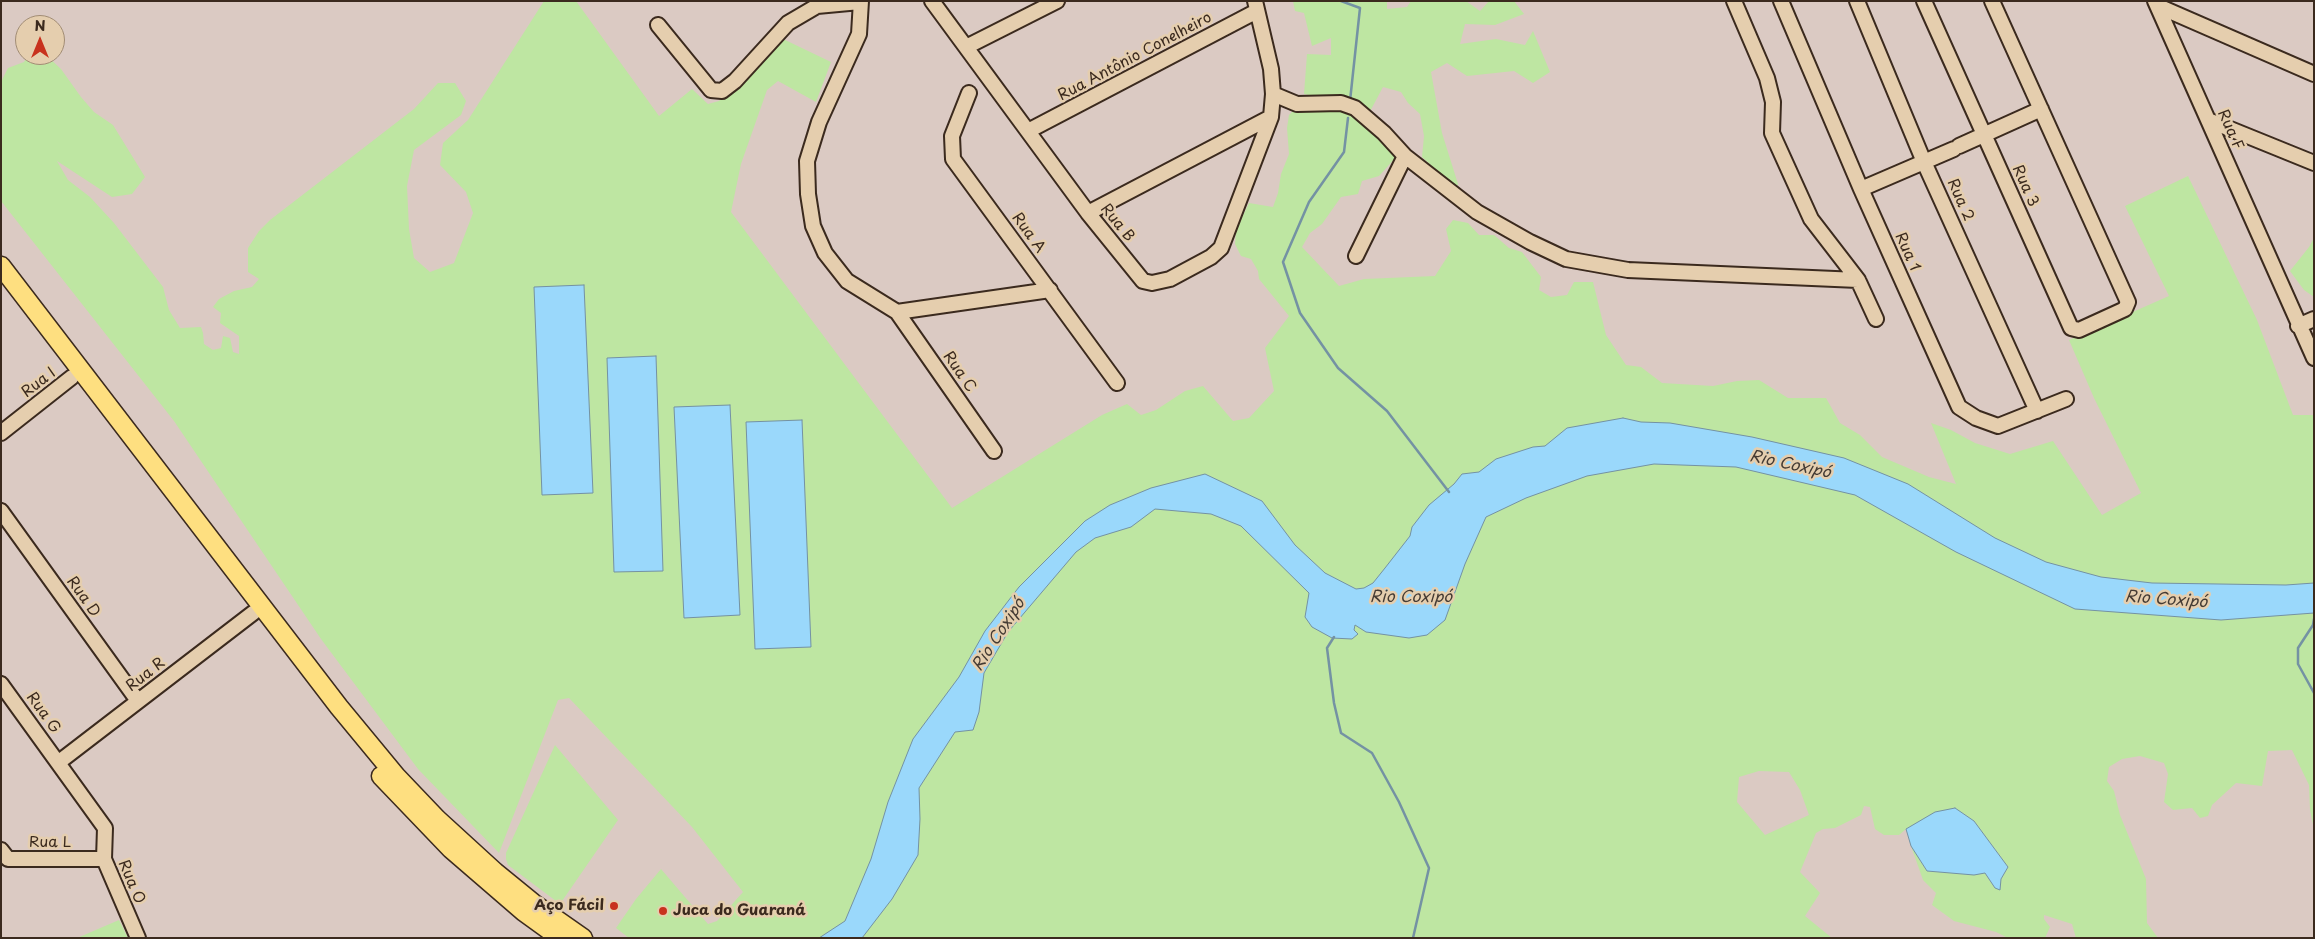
<!DOCTYPE html>
<meta charset="utf-8">
<style>
body{margin:0}
#map{position:relative;width:2315px;height:939px;overflow:hidden;background:#dbcac3;font-family:"Playpen Sans",sans-serif}
canvas{display:block}
.frame{position:absolute;inset:0;border:2px solid #3b2a1e;pointer-events:none}
.north{position:absolute;left:15px;top:15px;width:50px;height:50px;box-sizing:border-box;background:#e5ceae;border:1px solid #a18c74;border-radius:50%;rotate:0deg;font-size:14px;font-weight:700;line-height:20px;text-align:center;color:#3b2a1e}
.north::after{content:'';display:block;margin:auto;width:18px;height:22px;background:#c8321e;clip-path:polygon(50% 0,100% 100%,50% 72%,0 100%)}
</style>
<div id="map">
<canvas width="2315" height="939"></canvas>
<div class="frame"></div>
<div class="north">N</div>
</div>
<script>
const g = document.querySelector('canvas').getContext('2d');
g.lineJoin = 'round';
function fill(path, color) { g.fillStyle = color; g.fill(path, 'evenodd'); }
const toPath = rows => new Path2D(rows.map(r => 'M' + r).join(''));
function trace(path, color, width, dash) { g.strokeStyle = color; g.lineWidth = width; g.lineCap = dash ? 'butt' : 'round'; g.setLineDash(dash || []); g.stroke(path); }
function label(font, color, halo, rows, align = 'center') {
  g.font = font + ' "Playpen Sans",sans-serif'; g.lineWidth = 5; g.setLineDash([]); g.textBaseline = 'middle'; g.strokeStyle = halo; g.fillStyle = color; for (const [text, x, y, turn = 0] of rows) {
    g.save(); g.translate(x, y); g.rotate((+turn || 0) * Math.PI / 180); g.textAlign = isNaN(turn) ? turn : align; if (halo) g.strokeText(text, 0, 0); g.fillText(text, 0, 0); g.restore();
  }
}
fill(toPath([
 [544,1,576,1,659,116,692,89,708,104,719,101,781,38,831,62,816,102,778,81,767,90,741,164,731,212,952,508,1102,415,1127,404,1141,415,1156,410,1185,391,1203,386,1233,421,1249,418,1274,391,1265,348,1289,316,1259,279,1258,271,1251,259,1241,256,1235,244,1236,230,1249,203,1273,207,1278,193,1281,174,1289,154,1287,128,1289,115,1297,107,1337,101,1304,94,1307,54,1331,55,1331,38,1312,46,1304,13,1295,11,1293,1,1387,1,1387,9,1407,7,1411,1,1466,1,1480,11,1489,1,1514,1,1524,14,1495,25,1465,24,1460,44,1496,39,1525,45,1533,31,1550,72,1533,83,1514,71,1467,76,1447,63,1431,72,1442,133,1458,184,1456,189,1422,157,1424,136,1420,114,1408,103,1401,92,1383,87,1366,119,1397,156,1379,176,1362,181,1358,194,1341,197,1322,224,1310,233,1302,247,1339,286,1364,279,1435,276,1451,251,1446,229,1453,220,1468,223,1479,235,1494,235,1509,248,1522,252,1541,277,1539,290,1551,297,1567,295,1574,282,1593,282,1606,335,1626,365,1641,367,1662,383,1713,386,1737,381,1759,380,1788,398,1826,398,1840,423,1860,435,1882,457,1929,477,1956,484,1931,423,1951,430,1975,443,2010,454,2053,441,2102,515,2141,493,2094,398,2069,340,2169,296,2125,206,2188,176,2257,320,2293,415,2314,415,2314,829,2310,810,2309,785,2292,750,2268,751,2262,786,2236,783,2212,805,2208,816,2200,818,2192,808,2173,810,2164,802,2168,774,2164,763,2140,756,2122,759,2109,767,2107,781,2114,791,2120,815,2146,879,2147,923,2158,938,2076,938,2072,924,2044,915,2044,919,2050,927,2045,938,2008,938,1996,932,1954,921,1932,905,1936,893,1923,880,1911,846,1927,871,1985,873,1995,888,2008,867,1974,821,1954,808,1906,829,1899,835,1884,835,1875,829,1870,807,1864,806,1861,815,1835,828,1823,829,1816,833,1800,872,1820,893,1805,916,1832,938,629,938,616,928,636,899,661,869,708,924,717,921,743,892,692,827,569,698,558,700,499,853,418,769,321,639,174,421,1,201,1,82,8,68,24,62,28,55,46,55,61,69,81,97,94,112,113,125,145,177,132,194,112,197,57,161,68,180,90,197,114,223,163,287,169,310,180,328,201,327,203,333,204,344,213,350,221,348,223,336,230,338,233,352,239,354,239,336,220,323,221,313,213,307,219,299,234,291,252,287,259,279,248,272,248,248,259,231,270,220,414,109,438,83,455,83,466,101,461,115,414,150,407,186,409,229,414,258,430,272,454,263,473,213,466,192,440,165,443,143,468,120],
 [1759,771,1789,772,1800,790,1809,815,1765,835,1737,802,1739,777],
 [2314,238,2314,297,2304,290,2290,271,2309,247],
 [555,745,618,820,560,904,508,865,506,859,506,853],
 [119,920,128,938,77,938]
]), '#bee6a2');
const water = toPath([
 [584,285,593,493,542,495,534,287,584,285],
 [656,356,663,571,614,572,607,358,656,356],
 [730,405,740,615,684,618,674,407,730,405],
 [1623,418,1641,422,1670,423,1752,437,1844,458,1908,484,1995,538,2046,562,2101,577,2152,583,2286,585,2314,583,2314,613,2221,620,2075,609,1956,552,1855,495,1736,467,1654,464,1587,476,1526,498,1486,517,1465,564,1445,620,1427,635,1409,638,1366,632,1355,625,1354,630,1358,634,1352,639,1332,638,1312,627,1305,617,1309,593,1241,526,1211,514,1155,509,1131,527,1095,538,1076,552,1008,632,984,673,979,712,973,730,955,732,919,788,920,819,918,855,892,899,862,938,819,938,845,921,871,859,888,802,913,739,959,677,985,631,1019,587,1085,521,1110,505,1151,488,1205,474,1262,501,1295,545,1325,573,1356,589,1364,588,1373,583,1385,568,1410,536,1412,527,1429,505,1454,484,1462,474,1479,472,1496,459,1533,447,1545,446,1567,428,1623,418],
 [802,420,811,647,755,649,746,422,802,420],
 [1955,808,1974,821,2008,867,2001,879,2000,890,1995,888,1985,873,1974,875,1927,871,1911,846,1906,829,1935,812,1955,808]
]);
fill(water, '#9ad8fb');
trace(water, '#7492a3', 1);
trace(toPath([
 [1341,1,1360,8,1350,101],
 [1348,118,1344,152,1309,202,1283,262,1300,313,1338,368,1387,411,1449,492],
 [2314,619,2313,625,2298,648,2298,664,2314,693],
 [1334,637,1327,648,1334,703,1341,733,1372,753,1399,802,1429,868,1413,938]
]), '#7492a3', 2.5);
const minor = toPath([
 [861,1,859,34,819,122,807,161,808,194,813,226,825,253,847,281,897,312,1050,290],
 [932,1,1088,213,1143,281,1152,283,1170,279,1211,257,1221,248,1271,117,1273,94,1271,69,1255,1],
 [1734,1,1767,78,1773,102,1772,133,1811,219,1858,280,1876,319],
 [1781,1,1861,189,1959,407,1976,418,1998,426,2066,399],
 [1857,1,1924,162,2037,411],
 [1924,1,2071,328,2079,330,2125,309,2128,302,1992,1],
 [2155,1,2314,358],
 [2158,6,2314,74],
 [658,25,711,90,722,91,735,81,788,23,817,6,860,2],
 [966,47,1057,1],
 [969,93,952,136,953,159,1117,383],
 [1273,94,1297,104,1341,103,1355,108,1384,133,1405,156,1477,212,1530,242,1566,259,1628,270,1858,280],
 [2208,120,2314,163],
 [1028,131,1257,11],
 [1959,146,2041,109],
 [1861,189,1954,149],
 [1088,213,1271,117],
 [1356,256,1405,156],
 [897,312,994,451],
 [2298,326,2314,319],
 [1,433,72,377],
 [1,511,138,701],
 [1,684,105,828,104,859,138,938],
 [59,762,253,613],
 [1,850,8,859,104,859]
]);
const major = toPath([
 [1,266,339,707,396,776,437,819,495,872,533,903,583,938],
 [381,776,451,849,524,912,560,938]
]);
trace(minor, '#3b2a1e', 18);
trace(major, '#3b2a1e', 21);
trace(minor, '#e5ceae', 14);
trace(major, '#fedf80', 18);
for (const [x, y, r, color] of [
 [614,906,5,"#c8321e"],
 [663,911,5,"#c8321e"]
]) { const dot = new Path2D(); dot.arc(x, y, r, 0, 2 * Math.PI); g.fillStyle = color; g.fill(dot); trace(dot, '#e5ceae', 2); }
label('15px', '#3b2a1e', '#e5ceae', [
 ["Rua Antônio Conelheiro",1135,57,-28],
 ["Rua F",2230,130,66],
 ["Rua 3",2025,186,66],
 ["Rua 2",1960,200,66],
 ["Rua B",1117,223,51],
 ["Rua A",1028,233,54],
 ["Rua 1",1907,252,66],
 ["Rua C",959,372,55],
 ["Rua I",39,383,-38],
 ["Rua D",83,597,54],
 ["Rua R",146,675,-38],
 ["Rua G",43,713,54],
 ["Rua L",50,843],
 ["Rua O",131,882,67]
]);
label('bold 15px', '#3b2a1e', '#e5ceae', [
 ["Aço Fácil",604,906],
 ["Juca do Guaraná",673,911,"left"]
], 'right');
label('italic 16px', '#443b34', '#e5ceae', [
 ["Rio Coxipó",1790,465,12],
 ["Rio Coxipó",1411,598],
 ["Rio Coxipó",2166,600,4],
 ["Rio Coxipó",999,635,-57]
]);
</script>
